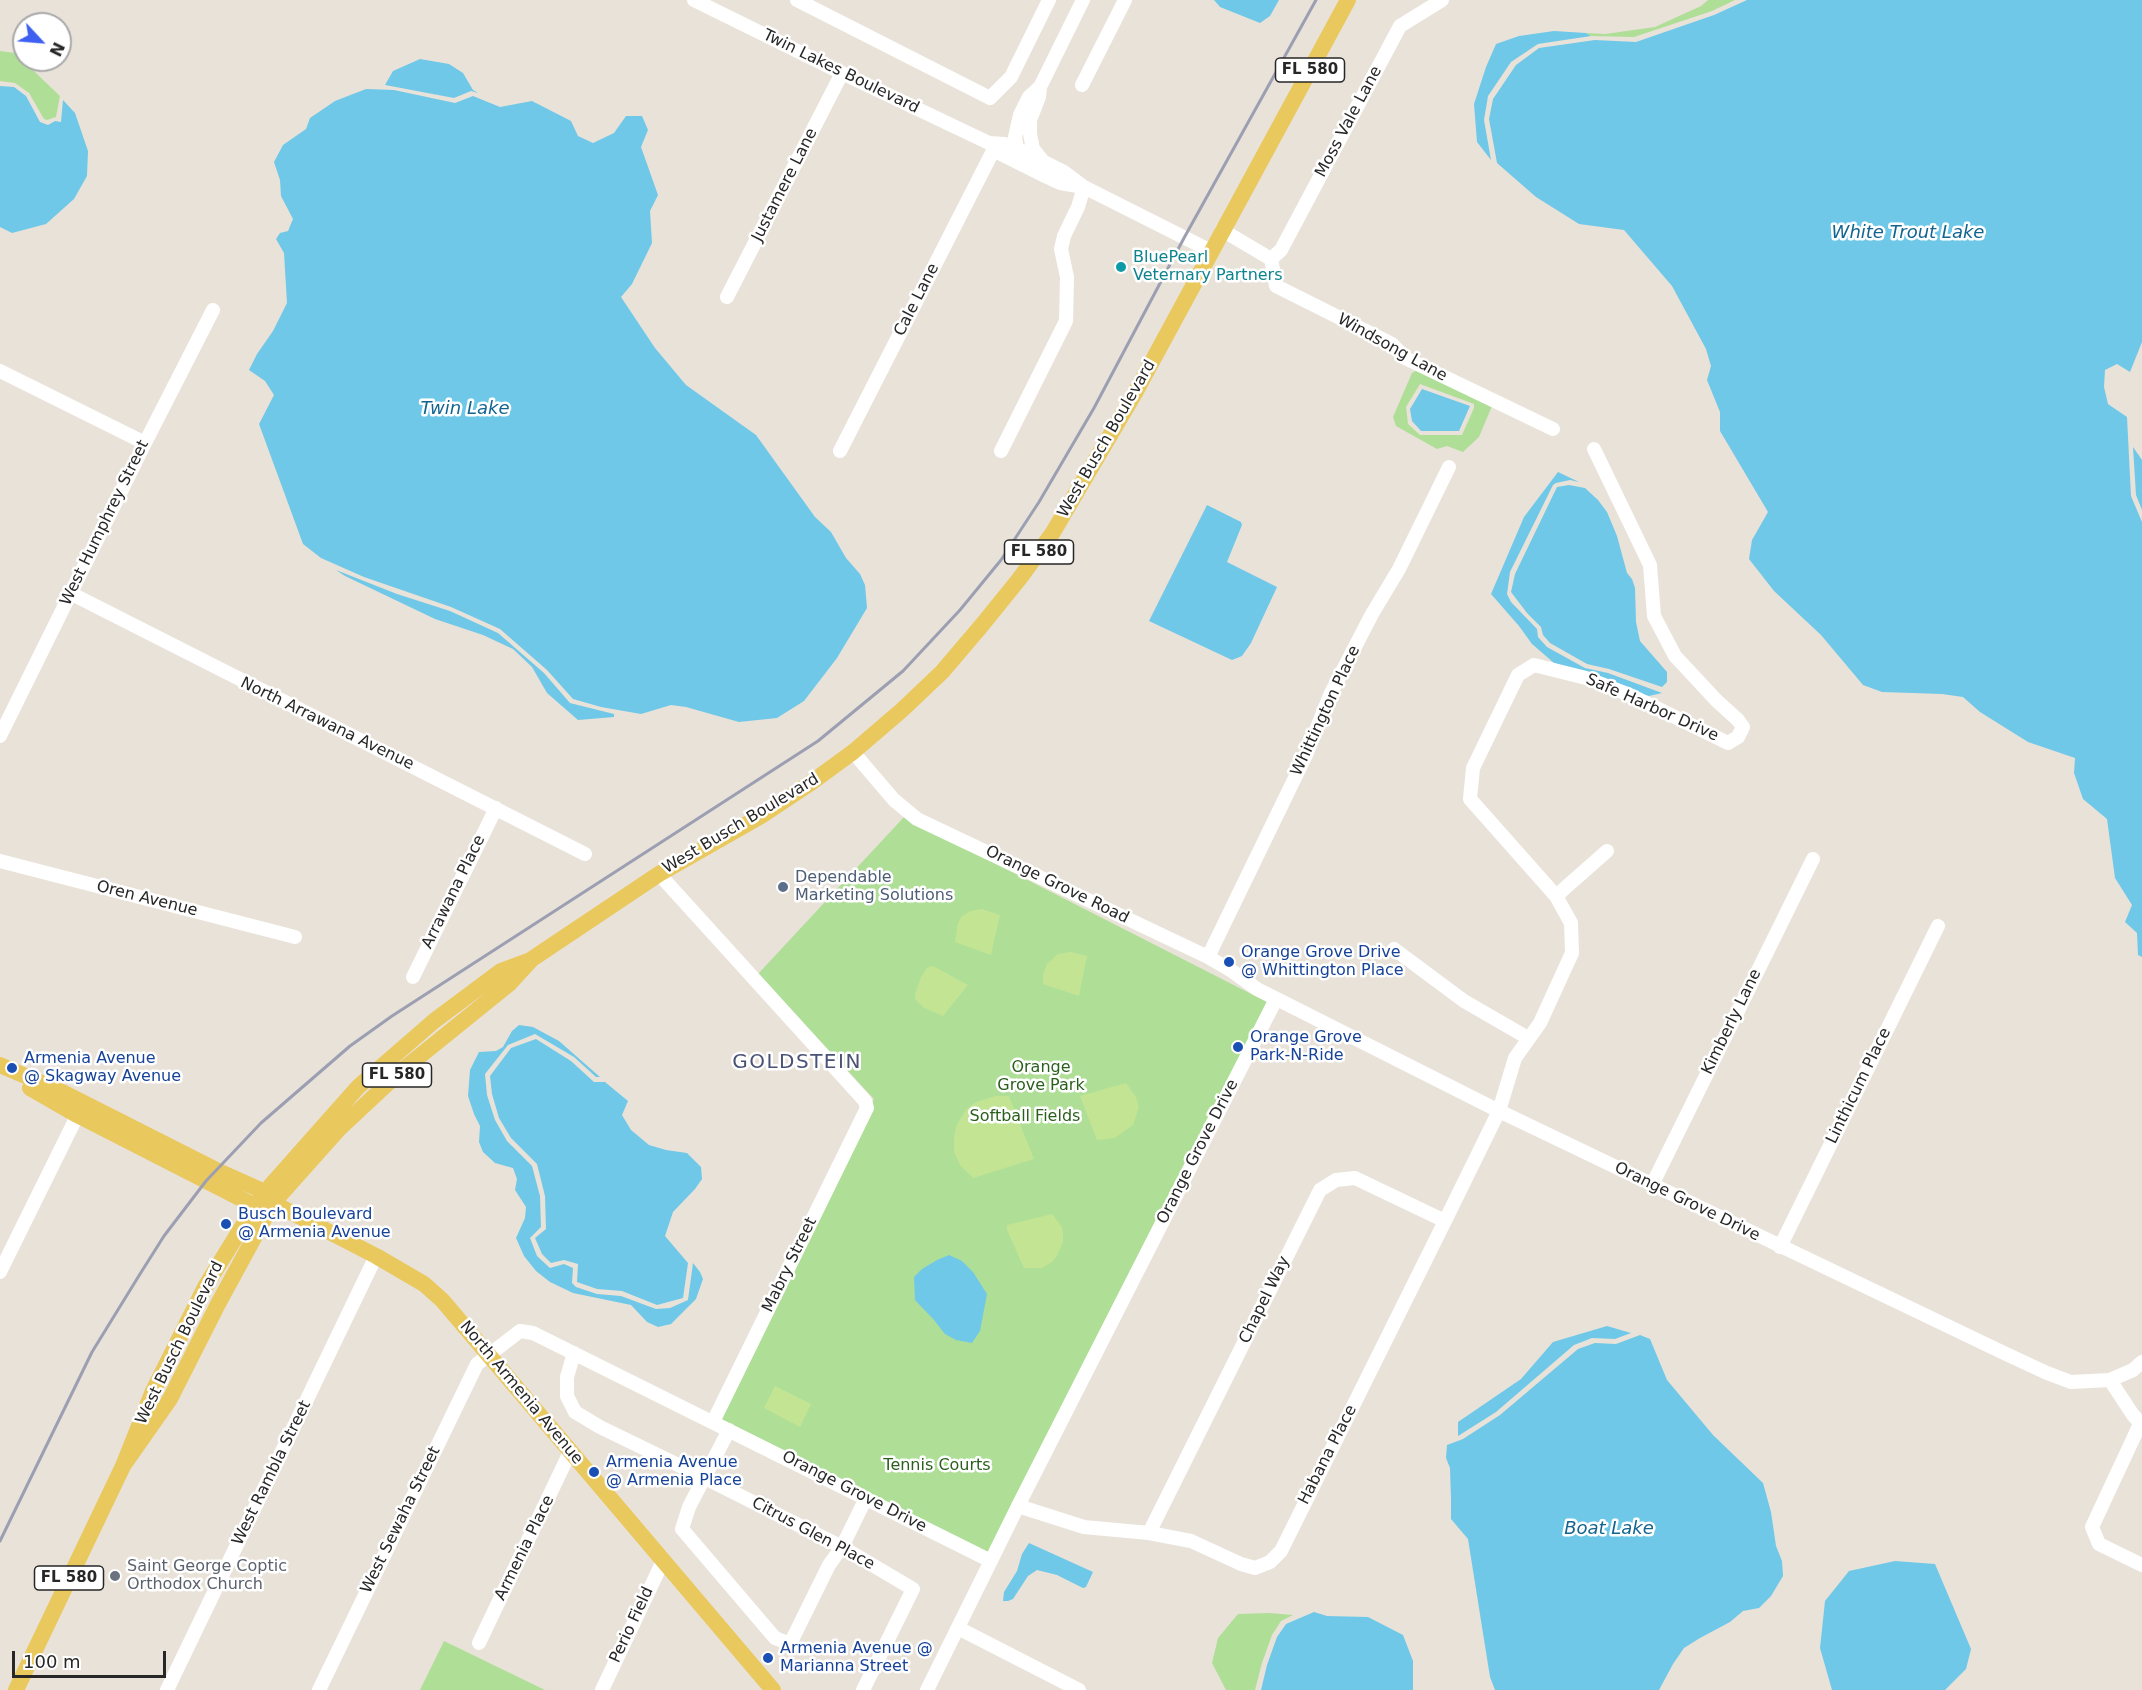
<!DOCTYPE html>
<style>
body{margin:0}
#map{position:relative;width:2142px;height:1690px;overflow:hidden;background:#e9e2d9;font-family:"DejaVu Sans",sans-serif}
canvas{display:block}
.north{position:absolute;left:12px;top:12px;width:60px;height:60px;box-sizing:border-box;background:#fff;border:2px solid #a9a9a9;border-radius:50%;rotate:116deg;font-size:16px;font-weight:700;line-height:24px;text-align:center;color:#272727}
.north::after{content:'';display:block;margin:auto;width:21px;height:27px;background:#3e60f1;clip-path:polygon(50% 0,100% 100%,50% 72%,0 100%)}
.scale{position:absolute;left:12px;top:1651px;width:154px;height:27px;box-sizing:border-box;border:3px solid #272727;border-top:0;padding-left:8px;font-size:18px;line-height:21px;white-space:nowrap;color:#272727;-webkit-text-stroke:4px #fff;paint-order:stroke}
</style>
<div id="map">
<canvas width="2142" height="1690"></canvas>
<div class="north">N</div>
<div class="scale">100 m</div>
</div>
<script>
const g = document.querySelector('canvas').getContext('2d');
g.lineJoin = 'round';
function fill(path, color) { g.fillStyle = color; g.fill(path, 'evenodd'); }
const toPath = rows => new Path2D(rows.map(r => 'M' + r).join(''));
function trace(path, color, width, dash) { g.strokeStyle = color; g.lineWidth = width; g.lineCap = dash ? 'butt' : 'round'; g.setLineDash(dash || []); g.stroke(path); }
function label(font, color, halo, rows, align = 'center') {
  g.font = font + ' "DejaVu Sans",sans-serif'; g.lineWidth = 5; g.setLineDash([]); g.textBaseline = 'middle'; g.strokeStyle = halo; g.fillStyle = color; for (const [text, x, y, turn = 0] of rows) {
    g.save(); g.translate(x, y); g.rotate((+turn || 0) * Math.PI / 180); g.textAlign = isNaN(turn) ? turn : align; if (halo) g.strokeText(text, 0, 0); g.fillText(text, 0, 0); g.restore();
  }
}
fill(toPath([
 [1708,0,1735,0,1712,11,1634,37,1591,36,1586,33,1605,34,1655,27,1701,6],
 [0,51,15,53,60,96,56,117,47,120,44,119,29,93,15,83,0,81],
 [1417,370,1492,406,1479,437,1463,452,1447,446,1437,449,1396,426,1393,417,1412,373],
 [1420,384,1474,404,1474,408,1462,435,1420,435,1408,424,1406,407],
 [904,817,1267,1002,989,1553,719,1418,874,1099,758,974],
 [1269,1613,1293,1615,1281,1621,1272,1635,1262,1663,1255,1690,1226,1690,1212,1663,1218,1638,1238,1614],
 [444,1641,545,1690,420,1690]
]), '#afde97');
fill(toPath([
 [982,909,1000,915,991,955,955,942,958,923,962,916,971,911],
 [1071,952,1087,956,1079,996,1043,984,1043,975,1047,964,1058,954],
 [933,966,968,985,943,1016,924,1008,915,999,915,994,921,977,927,968],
 [1126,1083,1136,1097,1139,1107,1133,1125,1115,1138,1097,1140,1080,1096],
 [996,1096,1009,1096,1034,1159,973,1178,960,1165,954,1152,954,1137,957,1124,966,1110,976,1102],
 [1052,1214,1062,1227,1063,1234,1063,1242,1057,1256,1052,1262,1042,1268,1024,1268,1007,1230,1007,1225],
 [775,1386,811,1404,800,1427,764,1408]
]), '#c3e593');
fill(toPath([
 [1214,0,1279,0,1270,16,1260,23,1220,7],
 [1747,0,2142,0,2142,342,2130,372,2117,364,2105,370,2104,387,2108,404,2127,417,2131,496,2142,522,2142,957,2138,955,2137,933,2125,922,2132,905,2115,878,2107,819,2083,799,2074,773,2075,758,2028,742,1980,712,1963,697,1942,694,1882,692,1863,685,1821,635,1774,591,1749,559,1752,540,1768,512,1720,431,1720,412,1707,380,1711,366,1706,349,1672,286,1624,230,1579,224,1536,197,1497,163,1489,119,1493,99,1516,65,1539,48,1595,40,1636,42,1714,15],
 [1554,31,1586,33,1591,36,1538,44,1511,62,1488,96,1484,120,1491,160,1477,142,1474,104,1486,67,1496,44,1519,36],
 [420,59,449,64,463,73,473,90,478,93,471,91,454,98,385,85,393,71],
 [0,86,14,87,26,96,40,122,48,125,55,121,61,122,63,100,75,113,88,151,87,176,74,199,46,224,12,233,0,227],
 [366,89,394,90,455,103,473,96,500,107,532,101,571,121,578,136,593,143,614,133,626,116,642,116,648,130,641,147,658,195,650,211,652,243,632,284,621,297,655,348,686,385,756,435,815,517,831,532,846,558,860,574,865,585,867,608,837,658,804,701,777,718,739,722,686,707,671,705,641,714,601,707,573,699,547,670,500,629,451,607,364,577,321,558,303,544,259,424,274,395,265,381,249,370,257,354,273,331,287,303,284,253,276,239,280,233,288,231,293,219,281,196,280,180,274,162,283,145,306,129,310,118,335,101],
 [1422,389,1470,406,1459,431,1421,431,1412,421,1410,409],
 [2133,447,2142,460,2142,510,2136,495],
 [1558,472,1579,482,1570,480,1556,483,1553,485,1510,572,1507,594,1511,602,1537,629,1538,637,1547,647,1585,668,1608,673,1662,693,1649,696,1624,690,1554,663,1532,644,1519,626,1491,594,1524,517],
 [1569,485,1585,488,1598,500,1607,512,1617,536,1627,573,1632,579,1635,588,1636,622,1640,641,1667,672,1667,682,1662,687,1609,669,1587,664,1550,643,1543,635,1541,627,1527,613,1511,592,1515,574,1557,487],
 [1207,505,1241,522,1242,525,1227,562,1277,587,1251,643,1242,656,1232,660,1149,621],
 [336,570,397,594,450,611,498,633,544,673,570,703,614,714,614,717,578,720,547,693,532,667,513,649,483,635,435,619,345,576],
 [519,1025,533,1027,559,1041,600,1077,596,1077,574,1057,535,1034,508,1045,485,1074,487,1095,495,1120,507,1141,532,1166,540,1196,541,1227,530,1238,537,1256,550,1268,564,1264,573,1268,572,1283,576,1287,597,1294,621,1296,656,1309,670,1308,688,1300,693,1263,700,1272,703,1279,696,1299,671,1324,658,1327,647,1322,631,1305,573,1293,550,1282,536,1271,524,1256,516,1238,525,1218,526,1207,515,1190,517,1179,513,1168,495,1163,483,1152,479,1142,480,1126,474,1114,468,1096,470,1070,479,1052,496,1051,503,1047,512,1031],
 [536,1039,571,1061,594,1082,605,1082,628,1101,622,1115,631,1130,649,1145,666,1150,687,1153,701,1167,702,1179,695,1189,673,1212,665,1236,688,1263,683,1298,657,1305,622,1291,597,1289,577,1282,578,1264,564,1260,551,1263,542,1254,535,1238,546,1229,545,1196,537,1164,511,1138,499,1118,492,1094,490,1076,511,1048],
 [949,1255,962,1261,973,1272,987,1294,980,1331,972,1343,956,1340,945,1334,934,1320,915,1300,914,1277,922,1269,937,1260],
 [1607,1326,1631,1333,1615,1339,1592,1338,1574,1345,1496,1412,1458,1436,1458,1422,1521,1379,1553,1342],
 [1640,1335,1650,1339,1667,1380,1713,1435,1763,1483,1771,1512,1776,1546,1782,1561,1783,1576,1771,1596,1759,1608,1743,1611,1730,1622,1700,1638,1684,1648,1673,1664,1659,1690,1495,1690,1490,1677,1468,1539,1451,1519,1451,1499,1450,1468,1446,1458,1447,1445,1463,1439,1500,1415,1578,1349,1595,1343,1616,1344],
 [1029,1543,1093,1572,1086,1587,1083,1588,1057,1575,1037,1570,1028,1576,1013,1599,1008,1601,1003,1601,1004,1592,1017,1571,1022,1554],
 [1895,1561,1935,1564,1971,1649,1966,1669,1945,1690,1832,1690,1820,1648,1825,1601,1849,1571],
 [1314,1612,1327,1616,1368,1617,1403,1635,1413,1661,1413,1690,1261,1690,1267,1665,1277,1637,1286,1624]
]), '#6fc8e8');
trace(toPath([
 [694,0,842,73,989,143,999,153,1045,176,1060,183,1084,187],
 [797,0,990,98,1011,77,1049,0],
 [1082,85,1125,0],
 [1040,87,1039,97,1030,120,1030,134,1033,149,1042,160],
 [989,143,1004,144,1016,148,1064,172,1084,187,1211,251],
 [1018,154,1015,137,1020,115,1029,97,1040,87,1083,0],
 [1222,230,1271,259],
 [1271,259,1276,286,1392,344,1405,358,1553,429],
 [1271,259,1281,250,1400,26,1442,0],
 [727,297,842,73],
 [0,371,145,443],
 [840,451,994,149],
 [1001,451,1066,321,1067,277,1061,249,1064,236,1078,207,1084,187],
 [70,593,585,854],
 [0,736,145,443,213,310],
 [853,752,894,800,917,819,1208,957,1232,971,1257,989,1499,1111,2004,1353,2047,1373,2071,1382,2110,1380,2133,1370,2142,1362],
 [0,861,295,937],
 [659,874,865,1101,867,1108,713,1422],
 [1556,896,1607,851],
 [1394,949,1464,1001,1528,1038],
 [1208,957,1306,755,1330,695,1372,614,1399,569,1449,467],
 [413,977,496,808],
 [1652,1185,1813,859],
 [1780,1247,1938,926],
 [0,1272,81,1108],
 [574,1353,567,1377,567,1396,575,1412,600,1427,707,1479,842,1547,913,1589,863,1690],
 [2110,1380,2133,1415,2142,1425],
 [2140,1424,2092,1527,2099,1544,2142,1565],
 [729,1430,689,1507,682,1529,775,1638,790,1644,829,1565,842,1547,866,1498],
 [1018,1506,1084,1527,1149,1533,1191,1541,1241,1564,1255,1568,1270,1562,1281,1551,1445,1221,1499,1111,1515,1058,1540,1023,1572,953,1571,923,1556,896,1470,799,1473,768,1518,675,1534,665,1586,678,1630,695,1728,743,1738,737,1743,727,1738,720,1717,701,1675,656,1654,616,1650,565,1594,449],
 [1149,1533,1320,1190,1336,1180,1355,1178,1445,1221],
 [958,1628,1079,1690],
 [479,1643,570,1452],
 [167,1690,376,1256],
 [319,1690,477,1364,520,1331,533,1333,991,1561],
 [602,1690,663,1561],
 [927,1690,1020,1502,1276,999]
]), '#fff', 14);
trace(toPath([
 [0,1065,58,1090,216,1170,265,1192,273,1203,376,1256,424,1284,442,1300,773,1690],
 [30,1088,77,1115,255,1206,264,1205],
 [123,1466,170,1399,218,1304,273,1203,339,1129,400,1072,509,984,532,959,659,874,761,816,812,782,853,752,902,710,942,672,982,625,1020,578,1052,534,1135,393,1348,0],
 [16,1690,123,1466,153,1391,205,1287,255,1206,272,1184,358,1087,434,1021,501,971,528,961]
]), '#e9c85e', 16);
trace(toPath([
 [0,1541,92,1352,140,1274,164,1236,206,1181,261,1123,350,1046,392,1016,818,741,903,671,960,610,1001,560,1039,502,1094,408,1184,238,1316,0]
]), '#9c9fb1', 3);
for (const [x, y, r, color] of [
 [1121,267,6,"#0f9aa8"],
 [783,887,6,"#5c6f8a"],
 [1229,962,6,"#1a4fb4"],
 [1238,1047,6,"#1a4fb4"],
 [12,1068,6,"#1a4fb4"],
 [226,1224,6,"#1a4fb4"],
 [594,1472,6,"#1a4fb4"],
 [115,1576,6,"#6b7280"],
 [768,1658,6,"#1a4fb4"]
]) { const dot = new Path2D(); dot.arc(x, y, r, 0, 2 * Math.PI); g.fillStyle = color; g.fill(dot); trace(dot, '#fff', 2); }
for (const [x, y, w] of [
 [1310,70,69],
 [1039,552,69],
 [397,1075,69],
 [69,1578,69]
]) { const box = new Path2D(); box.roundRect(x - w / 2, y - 12, w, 24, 4.5); g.fillStyle = '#fff'; g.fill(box); trace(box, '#272727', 1.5); }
label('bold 15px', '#272727', null, [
 ["FL 580",1310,70],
 ["FL 580",1039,552],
 ["FL 580",397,1075],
 ["FL 580",69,1578]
]);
label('16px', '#272727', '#fff', [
 ["Twin Lakes Boulevard",841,72,26],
 ["Moss Vale Lane",1349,122,-62],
 ["Justamere Lane",785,185,-63],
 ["Cale Lane",917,300,-63],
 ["Windsong Lane",1392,348,29],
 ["West Busch Boulevard",1107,439,-60],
 ["West Humphrey Street",105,523,-64],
 ["Safe Harbor Drive",1652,708,24],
 ["Whittington Place",1326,711,-65],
 ["North Arrawana Avenue",327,724,26],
 ["West Busch Boulevard",741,824,-31],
 ["Orange Grove Road",1057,885,26],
 ["Arrawana Place",454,892,-64],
 ["Oren Avenue",147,899,14],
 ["Kimberly Lane",1732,1022,-64],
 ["Linthicum Place",1859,1086,-64],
 ["Orange Grove Drive",1198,1152,-63],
 ["Orange Grove Drive",1687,1202,26],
 ["Mabry Street",790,1265,-64],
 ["Chapel Way",1265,1300,-64],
 ["West Busch Boulevard",180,1343,-64],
 ["North Armenia Avenue",521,1393,50],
 ["Habana Place",1328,1455,-63],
 ["West Rambla Street",272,1473,-64],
 ["Orange Grove Drive",854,1492,27],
 ["West Sewaha Street",401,1520,-64],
 ["Citrus Glen Place",813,1534,28],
 ["Armenia Place",525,1548,-64],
 ["Perio Field",632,1625,-65]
]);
label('16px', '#0d838f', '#fff', [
 ["BluePearl",1133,258],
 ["Veternary Partners",1133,276]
], 'left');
label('16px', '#4e5e75', '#fff', [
 ["Dependable",795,878],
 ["Marketing Solutions",795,896]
], 'left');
label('16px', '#164399', '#fff', [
 ["Orange Grove Drive",1241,953],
 ["@ Whittington Place",1241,971],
 ["Orange Grove",1250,1038],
 ["Park-N-Ride",1250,1056],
 ["Armenia Avenue",24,1059],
 ["@ Skagway Avenue",24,1077],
 ["Busch Boulevard",238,1215],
 ["@ Armenia Avenue",238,1233],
 ["Armenia Avenue",606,1463],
 ["@ Armenia Place",606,1481],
 ["Armenia Avenue @",780,1649],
 ["Marianna Street",780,1667]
], 'left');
label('16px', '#2a5f1c', '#fff', [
 ["Orange",1041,1068],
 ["Grove Park",1041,1086],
 ["Softball Fields",1025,1117],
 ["Tennis Courts",937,1466]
]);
label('16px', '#5b616d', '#fff', [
 ["Saint George Coptic",127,1567],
 ["Orthodox Church",127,1585]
], 'left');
label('italic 18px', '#13658f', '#fff', [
 ["White Trout Lake",1908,233],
 ["Twin Lake",465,409],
 ["Boat Lake",1609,1529]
]);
g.letterSpacing = '1.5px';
label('20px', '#4a5275', '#fff', [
 ["GOLDSTEIN",797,1063]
]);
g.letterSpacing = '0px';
</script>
